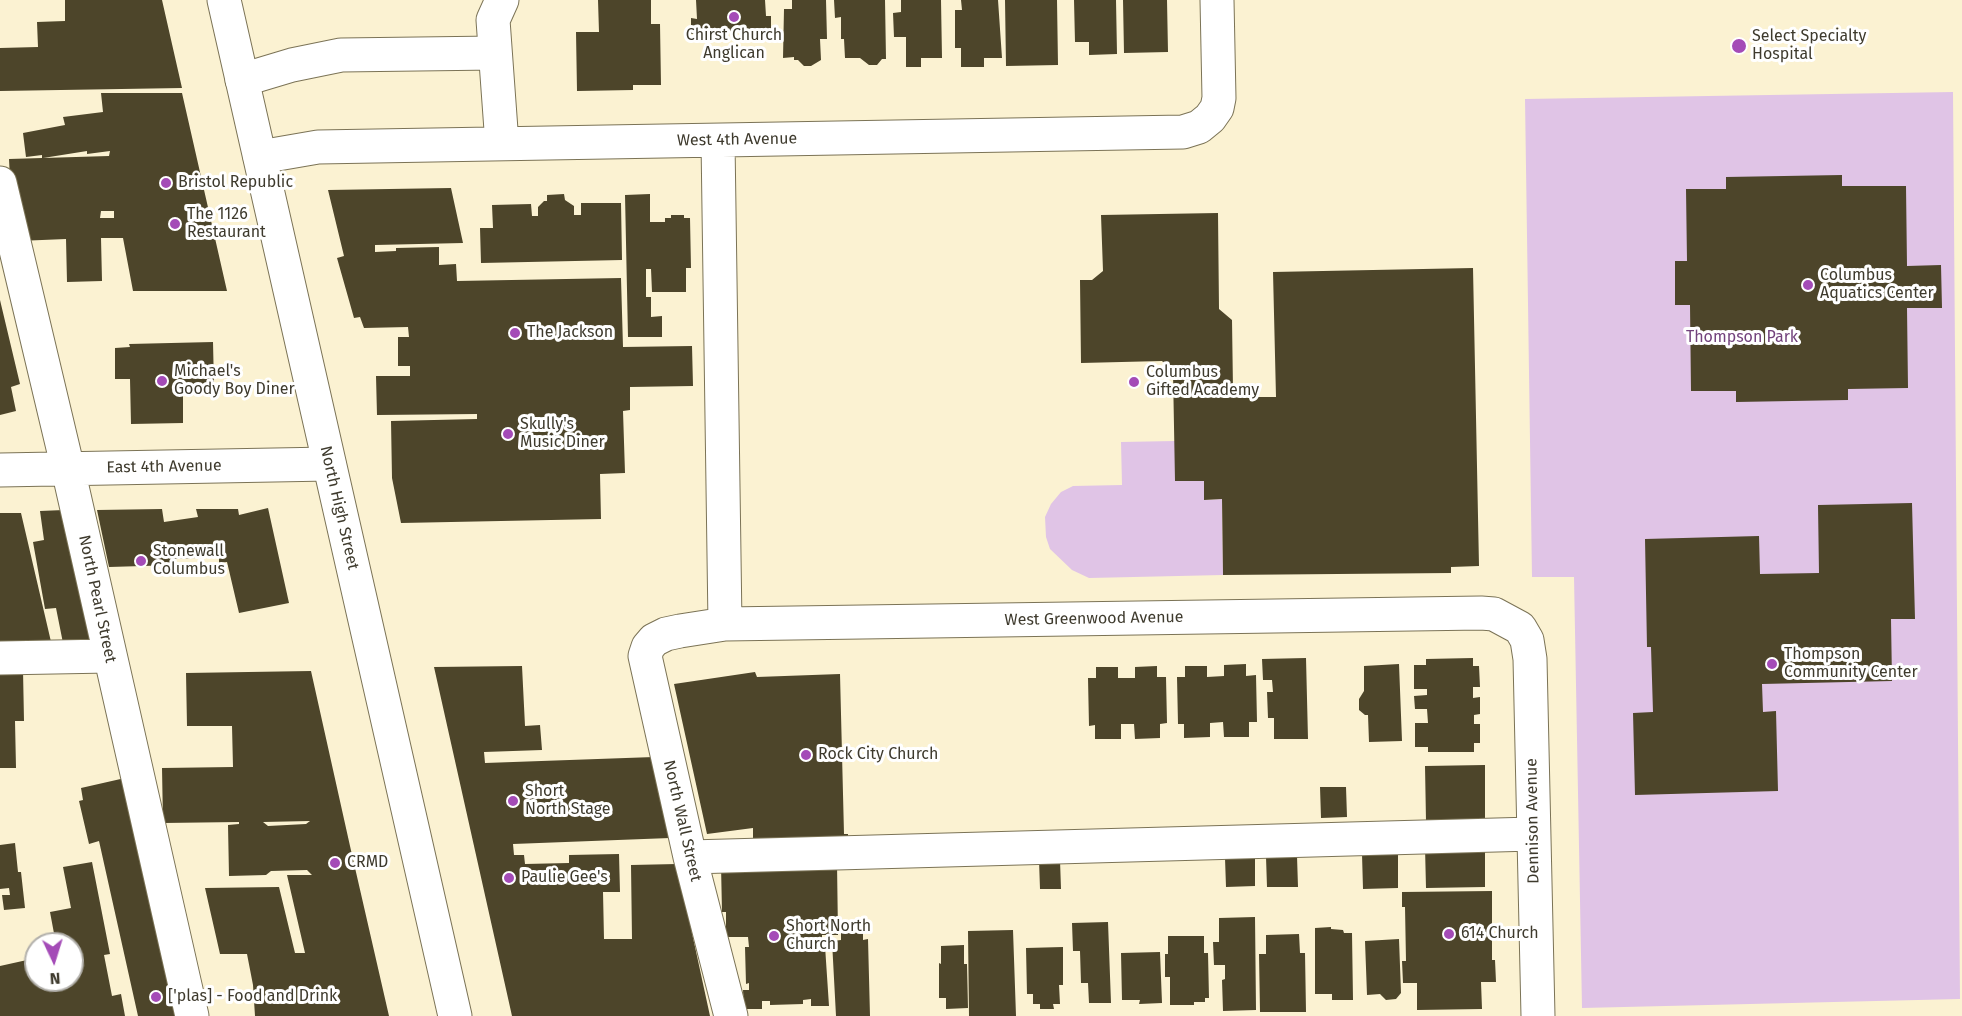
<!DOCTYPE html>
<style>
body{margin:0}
#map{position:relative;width:1962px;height:1016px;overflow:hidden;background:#fbf2d2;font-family:"Fira Sans",sans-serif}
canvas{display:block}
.north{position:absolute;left:24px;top:932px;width:60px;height:60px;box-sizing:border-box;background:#fff;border:2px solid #b2b0ab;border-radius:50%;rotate:176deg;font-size:16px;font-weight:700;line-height:24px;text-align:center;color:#3e3a2d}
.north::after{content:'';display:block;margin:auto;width:21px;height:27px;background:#a44bb7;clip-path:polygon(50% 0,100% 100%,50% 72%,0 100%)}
</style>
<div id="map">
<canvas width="1962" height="1016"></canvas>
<div class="north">N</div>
</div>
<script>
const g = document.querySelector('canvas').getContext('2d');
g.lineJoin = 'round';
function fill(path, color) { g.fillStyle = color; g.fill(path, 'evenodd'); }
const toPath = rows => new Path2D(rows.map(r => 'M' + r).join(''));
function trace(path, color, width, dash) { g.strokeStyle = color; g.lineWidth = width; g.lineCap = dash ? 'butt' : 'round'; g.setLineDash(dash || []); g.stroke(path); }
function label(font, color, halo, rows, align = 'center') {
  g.font = font + ' "Fira Sans",sans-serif'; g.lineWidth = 6; g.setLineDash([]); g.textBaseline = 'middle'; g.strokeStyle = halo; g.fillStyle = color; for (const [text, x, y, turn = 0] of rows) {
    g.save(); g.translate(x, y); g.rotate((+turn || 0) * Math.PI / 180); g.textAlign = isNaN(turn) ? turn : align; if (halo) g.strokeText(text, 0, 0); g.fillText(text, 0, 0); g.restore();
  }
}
fill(toPath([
 [1953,92,1960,999,1582,1008,1574,577,1532,577,1525,99],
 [1175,441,1176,481,1204,481,1204,500,1222,499,1223,575,1089,578,1072,570,1050,549,1046,537,1045,517,1051,504,1061,492,1073,486,1122,485,1121,442]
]), '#e0c4e6');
fill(toPath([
 [65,0,162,0,182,88,0,91,0,48,38,47,37,22,65,21],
 [598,0,651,0,651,24,660,24,661,85,633,85,633,90,577,91,576,32,599,32],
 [696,0,765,0,766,16,771,16,771,32,710,31,710,33,691,34,691,18,697,19],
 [792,0,826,0,827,39,820,39,821,60,811,66,804,66,798,60,794,60,794,57,783,58,784,9,792,9],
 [834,0,885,0,886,59,882,59,877,65,869,65,860,58,845,58,844,39,841,39,841,17,835,18],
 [901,0,941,0,942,58,921,58,921,67,906,67,906,37,894,37,893,13,901,12],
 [961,0,998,0,1002,58,984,58,984,67,961,67,961,48,955,48,955,10,962,10],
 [1005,0,1057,0,1058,65,1006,66],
 [1074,0,1116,0,1117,54,1089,55,1089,42,1075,42],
 [1123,0,1167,0,1168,52,1124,53],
 [101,93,182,93,227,291,133,291,123,238,101,238,102,281,67,282,66,239,18,241,12,219,9,159,42,158,42,155,26,157,23,133,65,125,63,117,103,112],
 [87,151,87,154,110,151,109,156,43,158],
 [101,211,114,211,114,218,100,218],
 [1842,175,1842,186,1906,186,1907,266,1941,265,1942,308,1907,308,1908,388,1848,389,1848,400,1736,402,1736,391,1691,391,1690,305,1675,305,1675,261,1687,261,1686,189,1726,189,1726,177],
 [451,188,463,243,375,245,375,252,396,251,396,248,439,247,439,265,456,264,457,281,621,278,623,347,692,346,693,386,630,387,630,410,623,411,625,473,600,474,601,519,401,523,392,478,391,421,477,419,477,414,377,415,376,376,410,376,410,366,398,366,398,337,409,337,408,327,364,328,360,317,354,318,337,258,344,256,328,190],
 [564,194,565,200,574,206,574,215,581,215,581,203,621,203,622,260,481,263,480,228,493,228,492,205,531,204,532,216,538,216,538,207,544,201,547,201,547,195],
 [650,194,650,222,665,222,665,218,671,218,671,215,684,215,684,218,690,218,691,268,686,268,686,292,652,292,651,269,646,269,646,297,651,297,651,317,662,316,662,337,628,337,625,195],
 [1218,213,1219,309,1232,320,1233,390,1245,390,1246,397,1276,397,1273,272,1473,268,1479,566,1451,567,1451,573,1223,575,1222,499,1204,500,1204,481,1175,481,1173,372,1162,361,1081,363,1080,280,1092,280,1103,271,1101,215],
 [0,300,20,384,11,387,16,411,0,415],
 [213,342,214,386,183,386,183,423,131,424,130,379,115,379,115,348,130,347,129,344],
 [1912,503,1915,619,1891,619,1892,681,1762,684,1763,712,1776,711,1778,791,1635,795,1633,713,1653,712,1651,647,1647,647,1645,539,1759,536,1760,574,1819,573,1818,505],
 [268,508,289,603,239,613,227,562,219,563,219,557,174,559,176,565,109,567,97,510,162,509,164,522,198,517,196,509,238,509,239,515],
 [64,510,96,641,64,648,56,608,45,609,33,542,44,540,40,511],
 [0,513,21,513,52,646,0,648],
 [1306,658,1308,739,1274,739,1274,718,1268,718,1267,692,1273,692,1272,680,1263,680,1262,659],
 [1473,658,1473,666,1479,666,1480,687,1473,687,1473,698,1480,697,1480,714,1474,715,1474,724,1480,724,1480,743,1474,743,1474,752,1428,752,1428,747,1415,747,1415,723,1428,723,1427,709,1415,709,1414,696,1427,695,1427,689,1414,689,1414,665,1426,665,1426,659],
 [1246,664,1246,676,1256,675,1257,722,1249,722,1249,737,1224,737,1223,722,1210,723,1210,737,1184,738,1184,724,1178,724,1177,677,1185,677,1185,666,1207,666,1207,677,1224,676,1224,665],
 [1399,664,1402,741,1369,742,1368,715,1365,715,1359,710,1359,699,1364,691,1364,666],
 [522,666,525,726,540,725,542,750,484,752,485,763,654,757,670,838,513,844,514,855,524,855,525,864,569,863,569,855,619,854,620,892,603,892,604,939,632,939,631,865,677,864,710,1016,512,1016,434,667],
 [1157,666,1157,677,1166,677,1167,723,1160,724,1160,738,1135,739,1134,724,1121,724,1121,739,1095,739,1095,725,1089,726,1088,678,1096,678,1096,667,1118,667,1118,678,1135,678,1135,667],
 [23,670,24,721,15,721,16,768,0,768,0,671],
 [311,671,350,846,389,1016,255,1016,253,985,247,954,220,954,205,888,279,887,295,953,305,953,287,875,312,875,307,870,271,871,266,875,229,876,228,825,239,824,239,822,163,823,162,768,233,767,232,726,187,726,186,673],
 [310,821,306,824,268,826,263,822],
 [755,672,757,677,840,674,844,834,848,834,848,840,753,843,753,828,707,834,674,684],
 [1485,765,1485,820,1426,821,1425,766],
 [125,778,181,1016,138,1016,99,841,89,844,79,801,83,800,81,788],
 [1320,787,1346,787,1347,817,1321,818],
 [15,843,18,872,21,872,25,908,4,910,2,895,10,895,9,888,0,889,0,845],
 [1485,846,1485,887,1426,888,1425,847],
 [1362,854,1398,854,1398,888,1363,889],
 [1297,856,1298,887,1267,887,1266,857],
 [1255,857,1255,886,1226,887,1225,858],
 [1039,860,1060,860,1061,889,1040,889],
 [92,862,110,954,104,955,112,996,121,994,125,1016,0,1016,0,966,36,958,36,980,72,980,72,944,56,944,50,912,71,908,63,867],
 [837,863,838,935,822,935,822,946,825,946,829,1006,811,1006,811,999,803,1000,803,1004,770,1005,770,1001,762,1001,762,1009,744,1009,743,990,749,990,749,983,746,984,745,947,749,947,748,937,726,937,726,912,722,912,721,865],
 [1492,891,1492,960,1495,960,1496,982,1481,982,1482,1009,1417,1010,1417,983,1403,983,1402,961,1406,961,1405,907,1402,907,1402,892],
 [1255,917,1256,1010,1223,1011,1222,980,1225,979,1225,965,1214,965,1213,942,1219,942,1219,918],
 [1108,922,1111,1003,1089,1003,1088,983,1081,983,1080,951,1073,951,1072,923],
 [1331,927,1331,929,1343,930,1344,933,1352,933,1353,1000,1332,1000,1332,994,1315,994,1315,928],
 [1013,930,1016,1016,969,1016,968,931],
 [863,932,863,940,868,939,870,1016,836,1016,832,941,841,940,841,933],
 [1299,934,1300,953,1305,953,1306,1012,1260,1012,1259,954,1266,954,1266,935],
 [1168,936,1204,936,1204,953,1208,953,1209,998,1205,998,1205,1002,1194,1002,1194,1005,1170,1005,1170,977,1165,977,1165,954,1168,954],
 [1399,939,1401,993,1396,999,1386,1000,1380,994,1367,995,1365,941],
 [964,945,964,964,967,964,968,1008,946,1009,946,998,939,998,939,963,941,964,941,946],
 [1063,947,1063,985,1059,985,1060,1004,1053,1004,1054,1009,1040,1009,1040,1004,1033,1004,1033,994,1027,994,1026,948],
 [1160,952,1162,1003,1139,1004,1140,1000,1122,1000,1121,953]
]), '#4d452a');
const minor = toPath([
 [502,0,493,20,502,144],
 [242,80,292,65,341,55,495,53],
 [718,141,725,624],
 [260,157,318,147,1183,132,1199,127,1210,118,1217,108,1219,98,1217,0],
 [0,183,68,469,192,1016],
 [0,470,329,464],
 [0,658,109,656],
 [690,857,1533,834],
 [731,1016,690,857,645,656,648,647,654,640,666,634,680,631,725,624,1481,613,1494,614,1520,628,1527,640,1530,659,1538,1016]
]);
const major = toPath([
 [224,0,455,1016]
]);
trace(minor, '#7b7356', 35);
trace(major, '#7b7356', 35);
trace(minor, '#fff', 33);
trace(major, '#fff', 33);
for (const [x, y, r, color] of [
 [734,17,6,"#a44bb7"],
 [1739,46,8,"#a44bb7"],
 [166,183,6,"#a44bb7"],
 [175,224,6,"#a44bb7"],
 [1808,285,6,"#a44bb7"],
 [515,333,6,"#a44bb7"],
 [162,381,6,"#a44bb7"],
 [1134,382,6,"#a44bb7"],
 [508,434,6,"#a44bb7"],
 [141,561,6,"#a44bb7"],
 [1772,664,6,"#a44bb7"],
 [806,755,6,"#a44bb7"],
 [513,801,6,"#a44bb7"],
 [335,863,6,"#a44bb7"],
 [509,878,6,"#a44bb7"],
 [1449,934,6,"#a44bb7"],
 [774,936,6,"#a44bb7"],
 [156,997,6,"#a44bb7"]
]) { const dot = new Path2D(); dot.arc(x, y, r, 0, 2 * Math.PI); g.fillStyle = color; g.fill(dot); trace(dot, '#fff', 2); }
label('16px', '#3e3a2d', '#fff', [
 ["Chirst Church",734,36,"center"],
 ["Anglican",734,54,"center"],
 ["Select Specialty",1752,37],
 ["Hospital",1752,55],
 ["Bristol Republic",178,183],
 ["The 1126",187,215],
 ["Restaurant",187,233],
 ["Columbus",1820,276],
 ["Aquatics Center",1820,294],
 ["The Jackson",527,333],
 ["Michael's",174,372],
 ["Goody Boy Diner",174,390],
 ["Columbus",1146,373],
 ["Gifted Academy",1146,391],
 ["Skully's",520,425],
 ["Music Diner",520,443],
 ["Stonewall",153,552],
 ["Columbus",153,570],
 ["Thompson",1784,655],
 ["Community Center",1784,673],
 ["Rock City Church",818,755],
 ["Short",525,792],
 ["North Stage",525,810],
 ["CRMD",347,863],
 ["Paulie Gee's",521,878],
 ["Short North",786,927],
 ["Church",786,945],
 ["614 Church",1461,934],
 ["['plas] - Food and Drink",168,997]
], 'left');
label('16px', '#3e3a2d', '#fff', [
 ["West 4th Avenue",737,140,-1],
 ["East 4th Avenue",164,467,-1],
 ["North High Street",339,508,77],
 ["North Pearl Street",97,599,78],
 ["West Greenwood Avenue",1094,619,-1],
 ["North Wall Street",682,821,77],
 ["Dennison Avenue",1533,821,-91]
]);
label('16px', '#72427c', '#fff', [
 ["Thompson Park",1742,338]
]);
</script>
